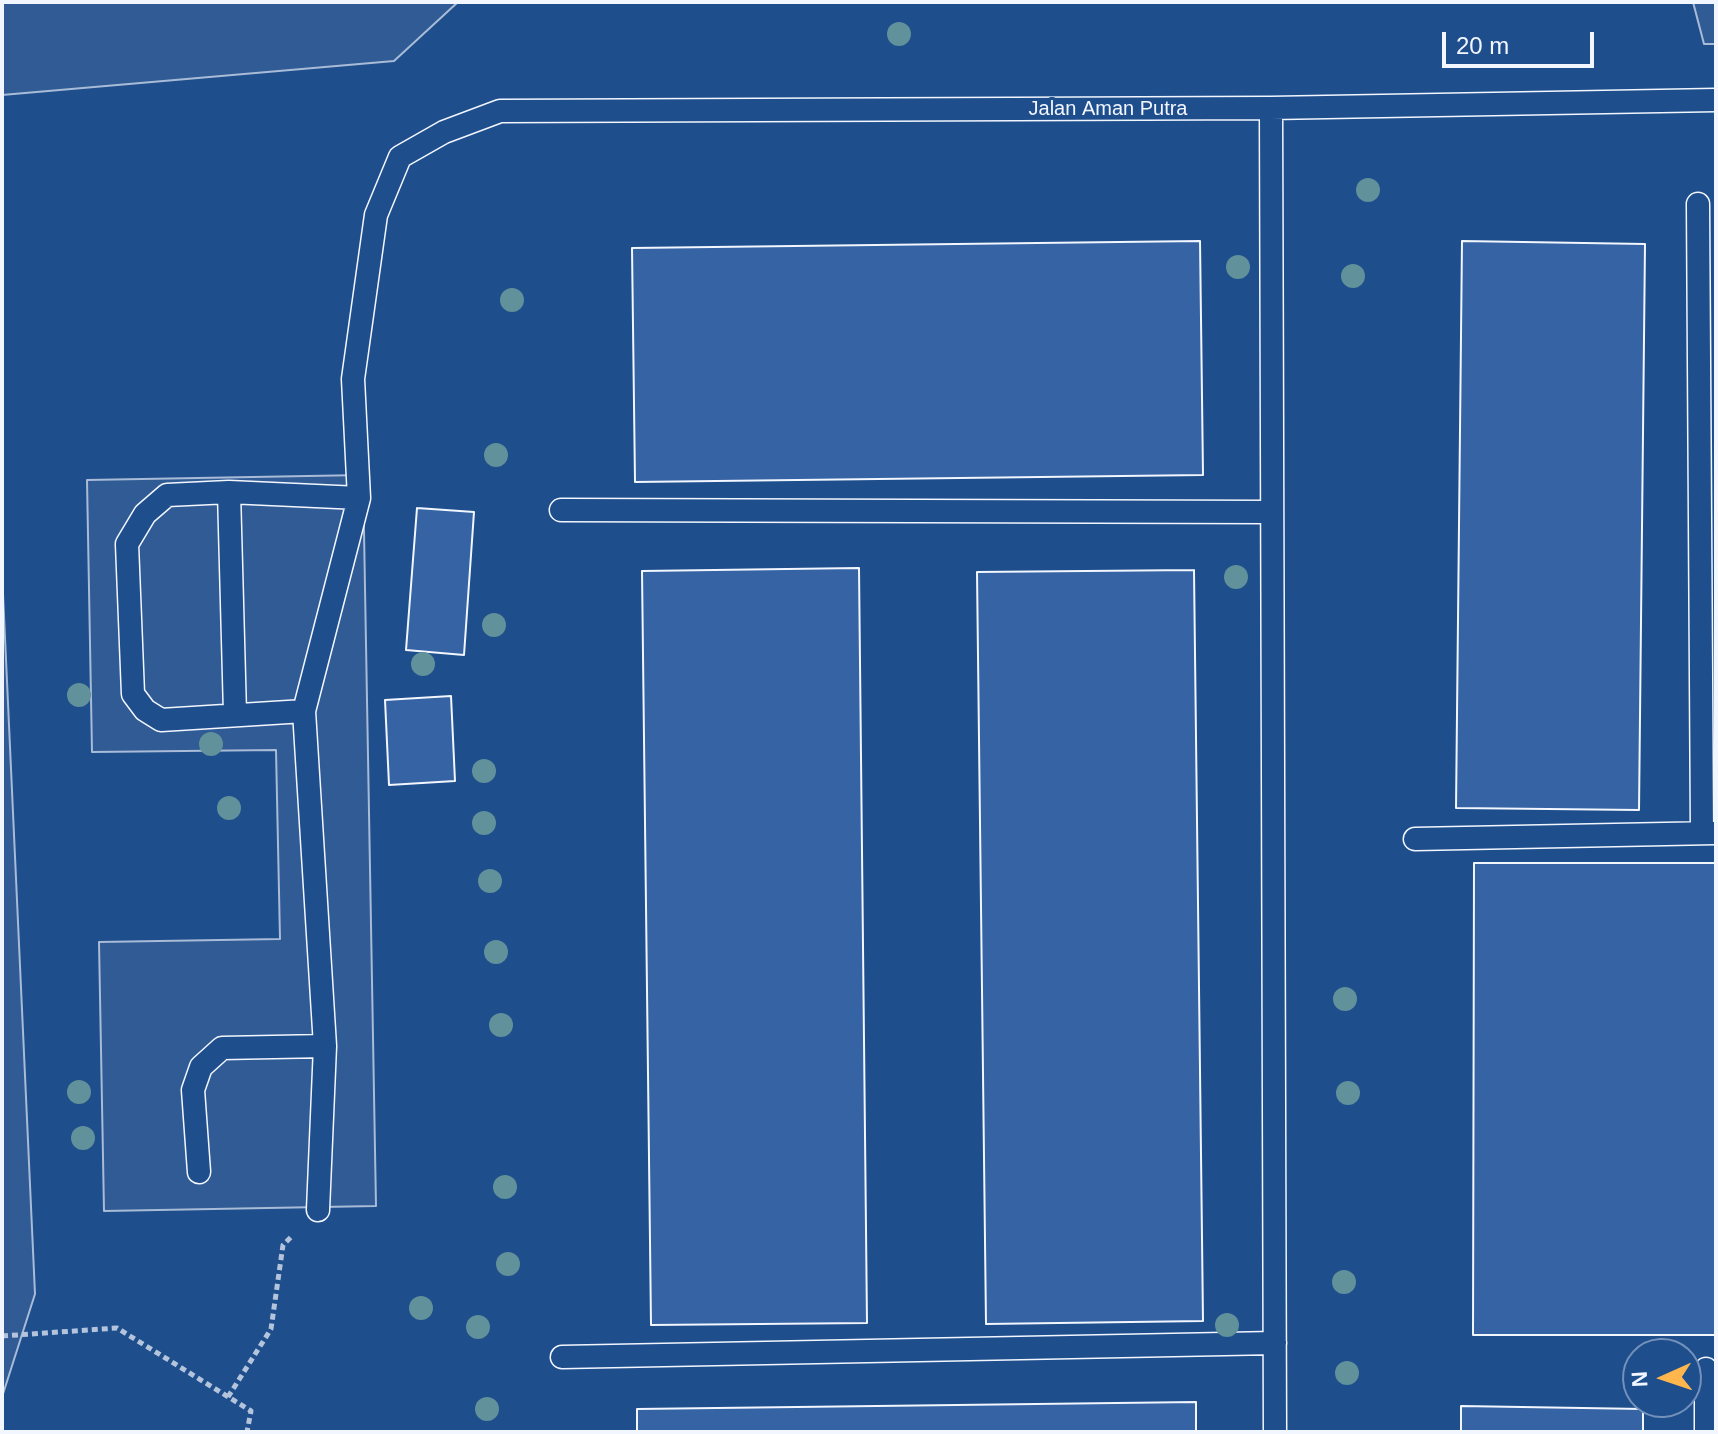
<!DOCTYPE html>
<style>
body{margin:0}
#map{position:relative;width:1718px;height:1434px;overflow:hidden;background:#1f4e8c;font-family:Arial,sans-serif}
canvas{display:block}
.frame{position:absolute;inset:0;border:4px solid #f2f6ff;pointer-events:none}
.north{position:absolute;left:1622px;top:1338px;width:80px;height:80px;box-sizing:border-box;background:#1f4e8c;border:2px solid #7391ba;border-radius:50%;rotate:267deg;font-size:22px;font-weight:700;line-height:32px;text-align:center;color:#f2f6ff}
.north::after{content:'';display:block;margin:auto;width:28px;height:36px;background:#ffb74d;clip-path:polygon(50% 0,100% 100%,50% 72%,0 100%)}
.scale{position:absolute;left:1442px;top:32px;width:152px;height:36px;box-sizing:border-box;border:4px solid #f2f6ff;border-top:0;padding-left:10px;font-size:24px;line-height:28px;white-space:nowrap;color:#f2f6ff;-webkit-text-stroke:6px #1f4e8c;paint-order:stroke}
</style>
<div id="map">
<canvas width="1718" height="1434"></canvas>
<div class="frame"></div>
<div class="north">N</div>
<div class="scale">20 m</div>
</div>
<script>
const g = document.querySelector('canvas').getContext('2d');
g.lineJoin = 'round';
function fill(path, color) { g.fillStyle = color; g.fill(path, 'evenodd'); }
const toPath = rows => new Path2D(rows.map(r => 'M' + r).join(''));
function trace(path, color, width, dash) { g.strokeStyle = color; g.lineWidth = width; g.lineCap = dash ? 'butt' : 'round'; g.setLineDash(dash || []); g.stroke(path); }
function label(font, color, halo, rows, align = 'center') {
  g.font = font + ' Arial,sans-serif'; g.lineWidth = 6; g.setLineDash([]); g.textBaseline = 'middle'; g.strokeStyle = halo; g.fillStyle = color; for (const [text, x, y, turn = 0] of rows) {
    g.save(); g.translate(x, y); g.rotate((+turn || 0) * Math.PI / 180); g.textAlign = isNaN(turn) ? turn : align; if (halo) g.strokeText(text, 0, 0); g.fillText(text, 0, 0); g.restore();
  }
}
const built = toPath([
 [2,2,458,2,394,61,2,95,2,2],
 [1693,2,1716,2,1716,44,1704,44,1693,2],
 [363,475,376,1206,104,1211,99,942,280,939,276,750,92,752,87,480,363,475],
 [2,572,35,1294,2,1397,2,572]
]);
fill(built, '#305b95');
trace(built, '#a8bbd7', 2);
const building = toPath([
 [1200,241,1203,475,635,482,632,248,1200,241],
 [1462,241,1645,244,1639,810,1456,808,1462,241],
 [417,508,474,512,464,655,406,650,417,508],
 [859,568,867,1323,651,1325,642,571,859,568],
 [1194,570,1203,1321,986,1324,977,572,1194,570],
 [451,696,455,781,389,785,385,700,451,696],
 [1474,863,1716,863,1716,1335,1473,1335,1474,863],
 [1196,1402,1196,1432,637,1432,637,1409,1196,1402],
 [1461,1406,1643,1409,1643,1432,1461,1432,1461,1406]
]);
fill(building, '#3563a3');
trace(building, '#f2f6ff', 2);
const lane = toPath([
 [1271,108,1275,1432],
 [1698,204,1702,833],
 [229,492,235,714],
 [561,510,1271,512],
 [304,711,161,720,145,710,133,694,127,544,145,514,167,495,229,492,359,498],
 [1415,839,1715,833],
 [199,1172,193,1090,201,1067,222,1048,325,1046],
 [318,1210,325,1046,304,711,359,498,353,379,376,215,400,157,444,132,500,111,1271,108,1716,100],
 [562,1357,1275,1343],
 [1706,1369,1706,1432]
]);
trace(lane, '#f2f6ff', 25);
trace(toPath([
 [2,1336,117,1328,251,1411,247,1432],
 [228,1397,271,1329,283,1245,293,1235]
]), '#b3c4dc', 5, [6, 4]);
trace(lane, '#1f4e8c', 22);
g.fillStyle = '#61919a';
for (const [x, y] of [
 [899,34],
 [1368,190],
 [1238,267],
 [1353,276],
 [512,300],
 [496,455],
 [1236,577],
 [494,625],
 [423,664],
 [79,695],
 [211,744],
 [484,771],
 [229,808],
 [484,823],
 [490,881],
 [496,952],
 [1345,999],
 [501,1025],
 [79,1092],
 [1348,1093],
 [83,1138],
 [505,1187],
 [508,1264],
 [1344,1282],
 [421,1308],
 [1227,1325],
 [478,1327],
 [1347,1373],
 [487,1409]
]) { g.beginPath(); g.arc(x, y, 12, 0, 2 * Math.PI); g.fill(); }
label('20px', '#f2f6ff', '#1f4e8c', [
 ["Jalan Aman Putra",1108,109]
]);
</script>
